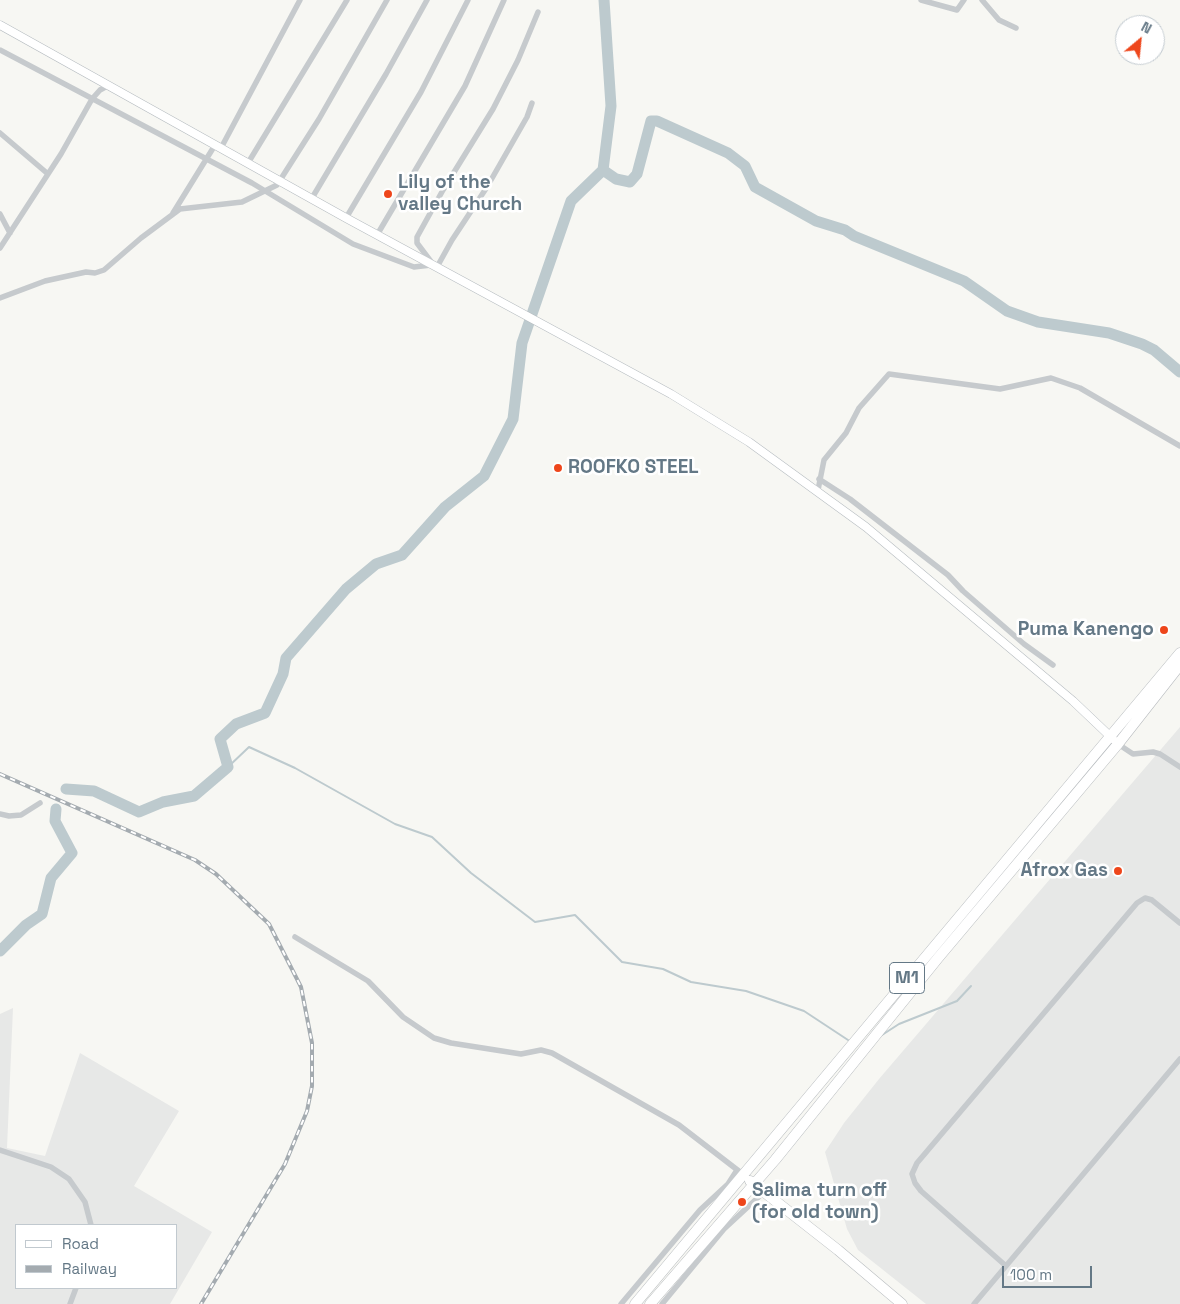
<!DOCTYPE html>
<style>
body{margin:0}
#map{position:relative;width:1180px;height:1304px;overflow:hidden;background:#f7f7f3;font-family:"Space Grotesk",sans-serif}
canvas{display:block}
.legend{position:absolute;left:15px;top:1224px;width:162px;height:65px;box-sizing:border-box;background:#fff;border:1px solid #c1c9cf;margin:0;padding:6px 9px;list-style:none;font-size:15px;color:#647886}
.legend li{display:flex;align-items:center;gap:10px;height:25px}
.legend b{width:25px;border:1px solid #c1c9cf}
.north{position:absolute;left:1115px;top:15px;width:50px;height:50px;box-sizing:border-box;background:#fff;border:1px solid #c1c9cf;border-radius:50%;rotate:28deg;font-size:14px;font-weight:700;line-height:20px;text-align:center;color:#647886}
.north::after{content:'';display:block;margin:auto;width:18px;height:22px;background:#ee461b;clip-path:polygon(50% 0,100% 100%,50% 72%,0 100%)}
.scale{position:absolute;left:1002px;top:1266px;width:90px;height:22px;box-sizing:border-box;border:2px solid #647886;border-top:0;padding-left:6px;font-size:15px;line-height:18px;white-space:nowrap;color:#647886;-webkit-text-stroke:4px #fff;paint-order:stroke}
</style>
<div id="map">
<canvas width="1180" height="1304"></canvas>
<ul class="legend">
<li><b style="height:6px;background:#fff"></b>Road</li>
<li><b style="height:6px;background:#a4abb0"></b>Railway</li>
</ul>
<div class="north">N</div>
<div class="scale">100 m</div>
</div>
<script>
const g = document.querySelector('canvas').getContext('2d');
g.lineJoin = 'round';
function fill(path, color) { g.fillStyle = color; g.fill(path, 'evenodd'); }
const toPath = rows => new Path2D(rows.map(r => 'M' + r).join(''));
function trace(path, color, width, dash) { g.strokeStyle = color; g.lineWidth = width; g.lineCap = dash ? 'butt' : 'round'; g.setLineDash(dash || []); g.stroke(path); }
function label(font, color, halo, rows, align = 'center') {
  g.font = font + ' "Space Grotesk",sans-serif'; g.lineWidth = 5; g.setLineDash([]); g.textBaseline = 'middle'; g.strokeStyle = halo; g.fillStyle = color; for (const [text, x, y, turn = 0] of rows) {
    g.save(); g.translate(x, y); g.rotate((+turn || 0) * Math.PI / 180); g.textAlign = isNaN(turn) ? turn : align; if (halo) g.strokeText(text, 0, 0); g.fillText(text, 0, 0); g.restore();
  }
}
fill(toPath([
 [1180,727,1180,1304,926,1304,858,1250,847,1229,825,1152,844,1123,879,1079],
 [13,1008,7,1148,45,1156,80,1053,179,1111,134,1186,212,1232,170,1304,0,1304,0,1014],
 [16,1225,176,1225,176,1288,16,1288]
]), '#e7e8e7');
trace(toPath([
 [228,767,249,747,295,768,395,824,432,837,471,873,535,922,575,915,622,962,663,969,691,982,746,991,804,1011,848,1040],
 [882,1035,899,1024,957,1001,971,986]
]), '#bdcace', 2);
trace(toPath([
 [603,170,616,179,630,182,637,174,651,121,657,121,728,153,745,166,755,187,816,221,845,230,854,236,964,281,1007,311,1038,322,1109,333,1142,344,1154,350,1180,372],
 [66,789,94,791,139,812,163,802,194,796,228,767,220,739,236,724,265,713,283,674,286,658,346,589,376,564,402,555,445,507,484,476,513,419,522,343,571,201,603,170,611,106,604,0],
 [0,951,26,925,42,914,51,878,72,853,55,821,56,809]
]), '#bdcace', 11);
const secondary = toPath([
 [0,25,346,218,671,394,749,442,866,527,1073,701,1113,739]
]);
const highway = toPath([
 [750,1181,838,1250,902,1304],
 [635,1304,1180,653],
 [650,1304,775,1160,938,958,1118,744,1180,665]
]);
trace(secondary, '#b6bcc0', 9);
trace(highway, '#b8bcbf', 11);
trace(toPath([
 [921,0,957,10,964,0],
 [982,0,999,20,1016,28],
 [0,50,252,183,353,244,414,267,431,265],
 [0,133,48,174],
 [221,148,300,0],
 [248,163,347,0],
 [312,198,386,74,427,0],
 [173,213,215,145],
 [0,214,10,233],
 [346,218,421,92,468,0],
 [377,235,465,86,504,0],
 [0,248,61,154,92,99,100,90,109,85],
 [432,263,417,243,417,237,443,190,493,109,518,60,538,12],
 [437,267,452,240,487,187,527,117,532,103],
 [0,298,45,281,86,272,95,273,104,270,141,238,180,209,242,202,277,185,319,119,387,0],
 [819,479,850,499,948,575,963,591,1024,644,1053,665],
 [818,490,824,460,846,433,859,408,889,374,1000,389,1051,378,1080,388,1180,446],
 [1118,744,1133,754,1153,752,1160,754,1180,767],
 [0,814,9,816,21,815,40,803],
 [295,937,368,981,403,1017,434,1038,451,1043,521,1054,541,1050,552,1053,679,1125,744,1175],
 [0,1150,51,1167,69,1179,85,1202,91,1225],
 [1006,1266,921,1191,915,1183,912,1174,917,1163,1137,903,1145,898,1152,900,1180,923],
 [70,1304,76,1288],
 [621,1304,700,1210,728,1184,737,1170],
 [662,1304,724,1229,764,1192],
 [974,1304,1180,1059]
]), '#c6cacd', 5.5);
trace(secondary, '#fff', 8);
trace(highway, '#fff', 10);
const rail = toPath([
 [0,774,195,860,216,874,269,924,301,987,312,1043,312,1086,307,1111,285,1164,201,1304]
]);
trace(rail, '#a4abb0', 4);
trace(rail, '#fff', 2, [5.5]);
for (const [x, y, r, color] of [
 [388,194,5,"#ee461b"],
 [558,468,5,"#ee461b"],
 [1164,630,5,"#ee461b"],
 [1118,871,5,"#ee461b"],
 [742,1202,5,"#ee461b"]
]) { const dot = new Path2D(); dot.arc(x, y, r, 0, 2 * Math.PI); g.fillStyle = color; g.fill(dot); trace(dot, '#fff', 2); }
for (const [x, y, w] of [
 [907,978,35]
]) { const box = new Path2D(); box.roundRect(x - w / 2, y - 15.5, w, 31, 4); g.fillStyle = '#fff'; g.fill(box); trace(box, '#647886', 1); }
label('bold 18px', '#647886', null, [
 ["M1",907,978]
]);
label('bold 19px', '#647886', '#fff', [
 ["Lily of the",398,183],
 ["valley Church",398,205],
 ["ROOFKO STEEL",568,468],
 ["Puma Kanengo",1154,630,"right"],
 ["Afrox Gas",1108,871,"right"],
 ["Salima turn off",752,1191],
 ["(for old town)",752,1213]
], 'left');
</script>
